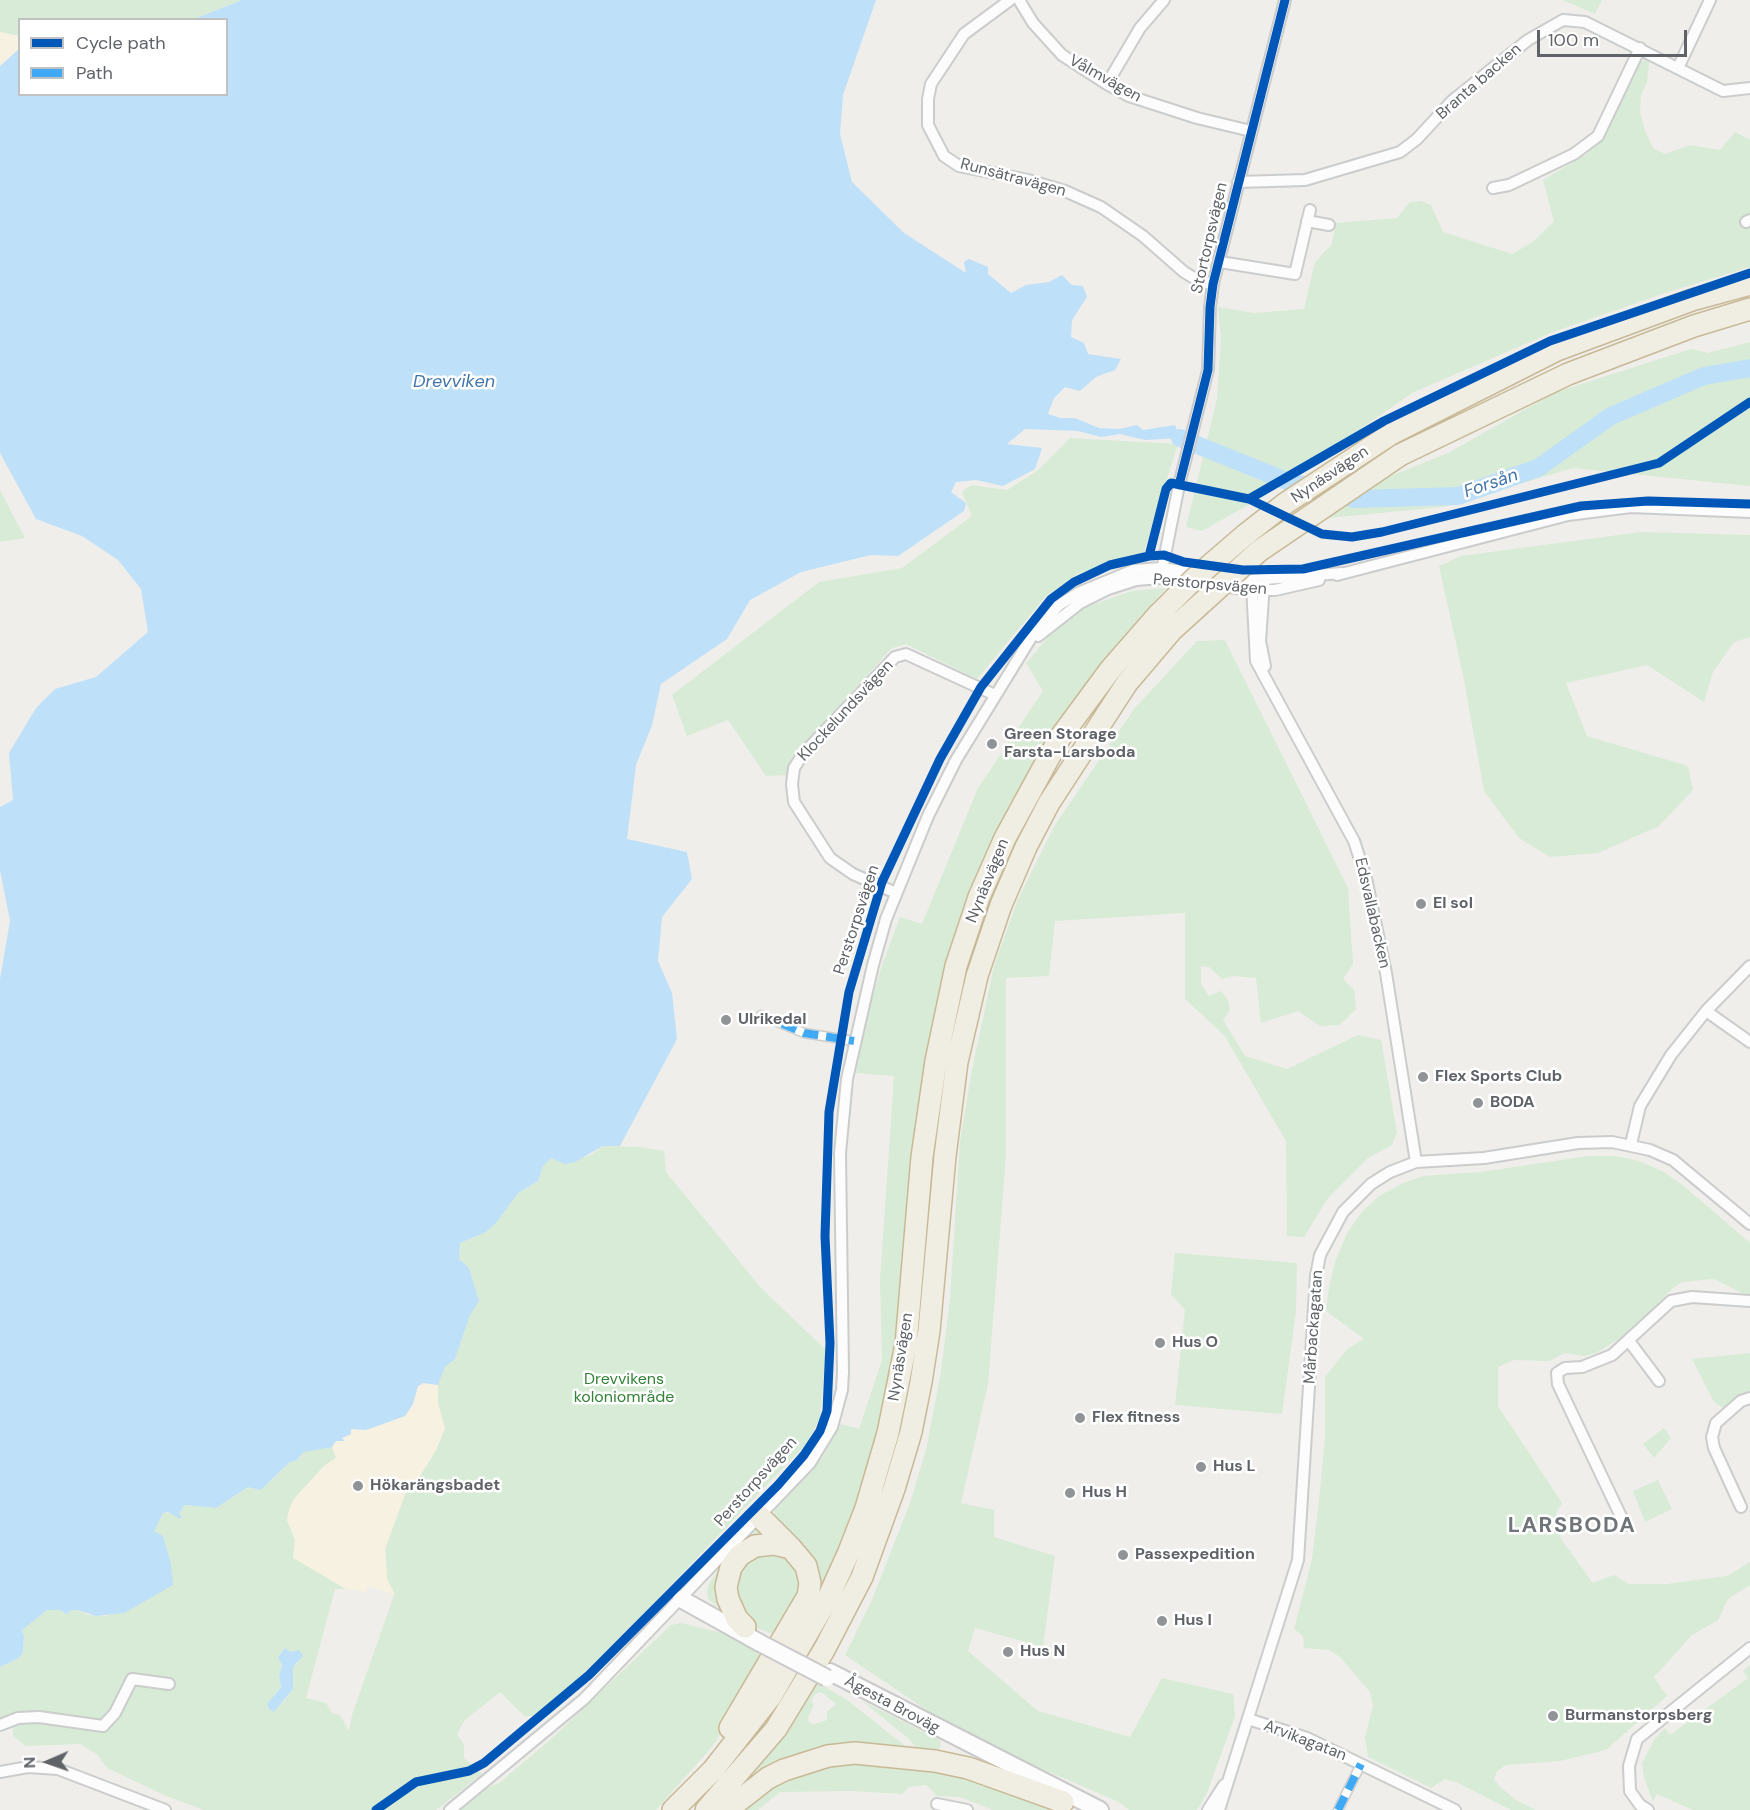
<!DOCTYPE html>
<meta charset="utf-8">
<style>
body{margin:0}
#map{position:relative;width:1750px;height:1810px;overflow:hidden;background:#efeeea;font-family:"DM Sans",sans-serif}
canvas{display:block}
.legend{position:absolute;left:18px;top:18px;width:210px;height:78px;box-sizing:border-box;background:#fff;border:2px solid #bfc1c3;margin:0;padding:8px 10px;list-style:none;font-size:18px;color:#5f6368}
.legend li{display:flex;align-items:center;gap:12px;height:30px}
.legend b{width:30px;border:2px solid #bfc1c3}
.north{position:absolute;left:18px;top:1732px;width:60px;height:60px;-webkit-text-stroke:4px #fff;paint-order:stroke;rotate:268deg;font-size:16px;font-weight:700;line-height:24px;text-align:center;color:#5f6368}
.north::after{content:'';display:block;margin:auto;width:21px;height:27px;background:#5f6368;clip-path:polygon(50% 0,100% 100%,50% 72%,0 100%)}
.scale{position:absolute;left:1537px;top:30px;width:150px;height:27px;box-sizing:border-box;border:3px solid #5f6368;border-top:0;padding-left:8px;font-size:18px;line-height:21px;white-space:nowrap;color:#5f6368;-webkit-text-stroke:4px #fff;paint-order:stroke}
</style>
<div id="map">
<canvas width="1750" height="1810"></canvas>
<ul class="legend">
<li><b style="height:8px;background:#0057b8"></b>Cycle path</li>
<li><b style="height:8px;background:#3fa9f5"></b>Path</li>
</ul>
<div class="north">N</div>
<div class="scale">100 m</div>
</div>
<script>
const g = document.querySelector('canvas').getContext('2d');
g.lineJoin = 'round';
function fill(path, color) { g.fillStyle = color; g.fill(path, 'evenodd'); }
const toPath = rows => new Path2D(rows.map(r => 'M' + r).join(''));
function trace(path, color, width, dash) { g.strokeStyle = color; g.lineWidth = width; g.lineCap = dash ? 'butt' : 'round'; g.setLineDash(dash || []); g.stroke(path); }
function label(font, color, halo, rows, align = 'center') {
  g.font = font + ' "DM Sans",sans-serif'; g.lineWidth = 5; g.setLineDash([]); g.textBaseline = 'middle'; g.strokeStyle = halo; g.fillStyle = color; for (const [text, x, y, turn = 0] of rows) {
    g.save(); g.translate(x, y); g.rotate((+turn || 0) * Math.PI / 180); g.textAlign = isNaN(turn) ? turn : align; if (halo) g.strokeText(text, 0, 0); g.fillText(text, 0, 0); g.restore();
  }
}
fill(toPath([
 [0,0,242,0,194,19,20,20,19,36,0,32],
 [1563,0,1602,0,1595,14],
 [1646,59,1649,63,1647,82,1641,95,1640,112,1645,131,1653,148,1665,154,1690,145,1720,150,1735,132,1750,140,1750,267,1668,292,1553,332,1412,393,1266,495,1202,531,1186,527,1217,399,1221,340,1218,307,1254,313,1304,309,1315,262,1332,244,1336,223,1397,218,1410,202,1421,201,1431,205,1443,232,1512,254,1534,241,1554,221,1543,180,1587,154,1605,138,1638,63],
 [1750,342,1750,486,1573,468,1443,507,1328,518,1388,477,1448,453,1556,392,1691,349,1708,353],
 [1070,438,1178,444,1144,552,1077,574,1045,597,977,679,906,644,892,648,792,757,788,775,766,776,728,720,687,736,672,695,819,582,902,568,972,516,962,492,971,485,1007,490,1037,471],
 [0,490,25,538,0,542],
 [1641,532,1750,535,1750,637,1734,642,1713,672,1704,702,1647,665,1566,683,1587,736,1688,766,1693,790,1659,826,1598,853,1550,857,1519,838,1484,791,1463,675,1439,566,1461,556],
 [1166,588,1114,647,1071,703,1037,757,1007,809,961,919,942,976,916,1113,894,1344,881,1415,868,1468,852,1514,815,1600,774,1516,774,1510,823,1457,841,1424,859,1429,882,1360,880,1280,894,1076,856,1073,867,1016,882,965,900,917,922,924,978,788,1043,691,1026,663,1054,630,1083,608,1132,591],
 [1225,640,1348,888,1353,964,1343,979,1354,990,1356,1009,1340,1025,1320,1026,1298,1011,1261,1023,1256,978,1233,976,1222,979,1209,967,1201,966,1201,984,1209,996,1221,991,1228,1000,1230,1010,1223,1020,1245,1056,1287,1069,1358,1035,1381,1040,1397,1132,1392,1145,1368,1158,1328,1198,1304,1237,1287,1236,1286,1141,1224,1035,1185,999,1185,913,1055,921,1049,976,1006,978,1006,1156,988,1384,961,1503,994,1510,994,1537,1055,1556,1043,1647,975,1628,968,1651,1038,1711,1130,1737,1162,1678,1233,1694,1235,1716,1207,1793,1197,1810,1129,1810,1119,1802,1026,1762,943,1721,845,1655,871,1602,910,1503,927,1446,941,1371,950,1299,960,1142,971,1075,994,966,1018,899,1055,825,1134,709,1197,641],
 [603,1146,640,1147,664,1151,666,1172,761,1288,826,1350,820,1418,807,1443,649,1608,569,1688,534,1716,524,1716,500,1692,464,1721,457,1734,464,1745,464,1758,482,1774,436,1810,204,1810,164,1795,107,1768,98,1755,80,1744,26,1746,13,1736,13,1727,18,1715,9,1714,0,1719,0,1667,19,1658,23,1652,24,1636,22,1630,24,1625,47,1610,61,1610,66,1614,72,1610,78,1610,88,1615,106,1616,163,1513,179,1514,183,1505,216,1508,248,1487,268,1484,290,1462,300,1458,304,1452,328,1446,332,1447,336,1458,324,1466,294,1499,287,1520,295,1540,294,1558,346,1589,335,1589,306,1698,326,1703,332,1713,340,1715,349,1731,352,1715,394,1595,387,1579,385,1549,407,1489,418,1479,435,1452,445,1428,438,1404,438,1385,445,1367,455,1359,470,1315,478,1301,469,1268,459,1259,460,1243,486,1232,496,1223,518,1193,538,1181,543,1166,551,1158,565,1163,591,1155],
 [285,1648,298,1663,293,1667,293,1689,280,1706,273,1696,281,1687,279,1676,282,1664,278,1657],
 [1588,1156,1616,1156,1639,1161,1662,1171,1684,1186,1750,1243,1750,1294,1742,1293,1714,1279,1682,1282,1673,1288,1629,1333,1596,1353,1585,1356,1565,1353,1549,1361,1514,1360,1498,1367,1498,1406,1562,1503,1556,1513,1561,1539,1593,1583,1614,1575,1629,1584,1667,1584,1727,1576,1750,1562,1750,1585,1728,1599,1718,1620,1692,1635,1654,1677,1667,1696,1606,1750,1560,1761,1506,1765,1497,1771,1494,1779,1499,1786,1516,1800,1536,1810,1511,1810,1458,1783,1445,1779,1431,1788,1368,1757,1365,1737,1373,1705,1370,1692,1340,1657,1329,1650,1304,1648,1303,1636,1294,1629,1312,1559,1319,1500,1325,1436,1325,1377,1347,1349,1364,1339,1326,1311,1329,1287,1335,1262,1347,1233,1362,1212,1379,1196,1403,1183,1423,1176,1481,1172],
 [1175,1253,1297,1263,1296,1312,1282,1414,1175,1405,1185,1310,1171,1294],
 [1750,1353,1750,1390,1723,1408,1714,1402,1692,1359],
 [1664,1428,1671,1438,1654,1458,1643,1444],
 [1658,1480,1672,1509,1645,1522,1633,1491],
 [762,1527,777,1538,750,1542,725,1612,708,1599,707,1591,709,1584,719,1568,745,1540,755,1530],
 [784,1549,806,1579,781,1637,759,1629,746,1620,738,1607,734,1574,746,1557],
 [681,1623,730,1635,769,1658,712,1747,656,1810,460,1810,487,1788,499,1783,549,1741,671,1625],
 [1750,1665,1750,1810,1693,1810,1657,1794,1653,1802,1644,1777,1642,1763,1654,1740,1665,1728,1670,1735,1748,1678,1743,1671],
 [817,1682,847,1700,913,1752,876,1748,731,1796,778,1742],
 [821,1692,836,1704,827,1712,827,1720,815,1724,809,1723,808,1717,814,1705,811,1701,815,1694],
 [862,1701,940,1740,941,1746,938,1751,932,1754,920,1752,908,1738],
 [819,1762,941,1768,1056,1810,993,1810,960,1797,937,1796,926,1785,909,1787,902,1794,851,1791,780,1792,758,1810,736,1810,756,1793]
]), '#d8ebd6');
fill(toPath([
 [0,32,19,36,19,49,0,66],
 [431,1382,438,1385,438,1404,445,1428,435,1452,418,1479,407,1489,385,1549,387,1579,395,1595,368,1586,366,1592,346,1589,293,1558,295,1540,287,1520,289,1509,294,1499,324,1466,336,1458,332,1447,336,1441,344,1441,342,1438,350,1434,351,1429,366,1430,382,1425,413,1404,418,1386]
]), '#f6f1e1');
fill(toPath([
 [242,0,876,0,843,95,840,134,852,182,904,233,966,273,964,262,969,259,988,267,988,274,1011,293,1026,285,1049,282,1062,275,1072,285,1083,286,1087,297,1072,320,1071,337,1084,343,1088,354,1121,359,1115,370,1096,377,1080,391,1065,387,1054,398,1048,414,1060,418,1075,418,1099,428,1119,429,1137,425,1143,430,1175,425,1180,438,1145,440,1120,434,1101,437,1078,431,1025,429,1007,444,1042,448,1035,469,1003,486,976,480,956,482,951,492,966,503,964,511,898,556,871,555,801,572,750,600,727,639,661,684,652,725,636,765,627,839,687,852,692,879,662,917,658,961,672,993,677,1039,620,1146,603,1146,575,1162,565,1164,551,1158,543,1166,538,1181,518,1193,496,1223,486,1232,460,1243,459,1259,469,1268,479,1301,470,1315,455,1359,445,1367,438,1385,423,1383,418,1386,413,1404,405,1416,366,1430,351,1429,351,1434,342,1438,345,1441,336,1441,332,1447,304,1452,297,1460,290,1462,261,1490,248,1487,216,1508,184,1505,179,1514,182,1517,180,1519,168,1512,163,1513,154,1531,163,1536,171,1564,173,1585,124,1613,96,1616,78,1610,72,1610,66,1614,61,1610,47,1610,22,1630,24,1636,23,1652,19,1658,0,1667,0,979,10,921,0,870,0,807,13,800,9,753,36,708,55,689,96,677,148,632,141,589,118,560,82,536,36,519,0,453,0,66,19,49,20,94,226,94,226,20,194,19],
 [285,1648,290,1652,299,1650,303,1656,293,1667,293,1689,274,1712,269,1709,267,1704,281,1687,279,1676,282,1665,278,1657]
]), '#bfe0f9');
trace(toPath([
 [1180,438,1284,480,1355,499,1458,496,1538,468,1611,416,1704,376,1750,368]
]), '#bfe0f9', 18);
const pedestrian = toPath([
 [761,1015,804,1033,854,1041],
 [1338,1810,1361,1764]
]);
const minor = toPath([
 [1010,0,964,34,931,84,928,99,928,125,944,156,959,166,1028,180,1065,191,1101,207,1143,236,1184,272,1199,281,1213,284],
 [1019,0,1033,23,1062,55,1107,84,1129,96,1197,118,1251,131],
 [1678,68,1710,0],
 [1107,84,1140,28,1164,0],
 [1238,182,1305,180,1400,152,1417,139,1452,101,1528,40,1563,20,1585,22,1723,91,1750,88],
 [1493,188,1509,185,1574,154,1598,136,1640,48],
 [1307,221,1329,225],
 [1746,222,1750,220],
 [1220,262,1295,274,1310,210],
 [1161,575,1179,485,1208,370,1210,307,1213,284,1285,0],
 [1337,575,1568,515,1631,507,1750,512],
 [1264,584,1260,641,1265,666],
 [1252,586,1256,661,1354,841,1366,878,1386,973,1416,1162],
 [1038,636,1080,603,1108,589,1136,580,1161,578,1252,590,1275,590,1319,580],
 [896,893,853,874,830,858,794,802,792,784,794,768,803,754,895,657,906,654,995,695],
 [1706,1011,1750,1042],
 [1631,1144,1640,1106,1671,1055,1706,1011,1750,966],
 [1629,1341,1659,1381],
 [1741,1507,1714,1448,1712,1437,1716,1423,1741,1401,1750,1398],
 [1625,1525,1558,1384,1557,1373,1565,1368,1582,1367,1612,1355,1671,1301,1692,1297,1750,1301],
 [1248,1719,1307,1738,1455,1810],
 [0,1725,18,1718,39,1717,103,1726,115,1713,132,1679,169,1684],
 [0,1772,28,1767,58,1769,165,1810],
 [937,1804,967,1810],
 [450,1810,584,1699,810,1463,832,1427,842,1390,843,1372,840,1153,847,1079,873,965,886,919,928,816,956,760,1037,628,1059,605,1078,593,1134,570,1161,568,1252,580,1342,573],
 [1208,1810,1224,1785],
 [1219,1810,1298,1560,1316,1276,1320,1255,1343,1212,1371,1184,1390,1172,1416,1162,1484,1158,1578,1143,1612,1142,1650,1150,1673,1160,1750,1224],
 [1648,1810,1640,1805,1630,1791,1629,1766,1637,1739,1750,1648]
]);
const secondary = toPath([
 [681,1599,760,1643],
 [830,1672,1100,1810]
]);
const motorway = toPath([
 [1391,434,1557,350,1692,300,1750,284],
 [1400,455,1568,374,1694,326,1750,309],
 [759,1516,791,1548],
 [730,1728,808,1596,810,1583,806,1566,791,1548,774,1544,755,1546,740,1555,731,1567,726,1587,728,1599,737,1619,745,1627],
 [673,1810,713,1770,771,1696,829,1596,848,1554,866,1508,888,1433,906,1344,922,1157,936,1061,956,966,979,897,1005,838,1059,739,1110,670,1158,615],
 [706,1810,776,1729,824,1650,862,1577,894,1489,911,1432,921,1382,929,1331,945,1156,957,1062,977,976,1001,905,1026,847,1049,803,1127,683,1172,630],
 [727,1810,768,1778,784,1770,828,1756,855,1753,935,1761,968,1768,1063,1802]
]);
trace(pedestrian, '#cbcccc', 11);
trace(minor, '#cbcccc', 14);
trace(secondary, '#cacacb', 20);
trace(motorway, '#c8b996', 24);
trace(pedestrian, '#fdfcfc', 8);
trace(minor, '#fdfcfc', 10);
trace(secondary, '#fdfcfc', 16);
trace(motorway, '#f0ede3', 21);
const secondaryBridge = toPath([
 [760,1643,827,1678]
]);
const motorwayBridge = toPath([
 [1158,615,1195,578,1245,535,1286,503,1391,434],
 [1172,630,1259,551,1400,455]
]);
trace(secondaryBridge, '#cacacb', 20, []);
trace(motorwayBridge, '#c8b996', 24, []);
trace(secondaryBridge, '#fdfcfc', 16);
trace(motorwayBridge, '#f0ede3', 21);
trace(toPath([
 [761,1015,804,1033,854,1041],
 [1338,1810,1361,1764]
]), '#3fa9f5', 8, [15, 8]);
trace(toPath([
 [1179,485,1208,370,1210,307,1213,284,1285,0],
 [1249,499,1384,421,1550,341,1750,273],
 [1149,556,1166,489,1171,483,1249,499,1322,534,1352,537,1382,532,1659,463,1750,402],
 [376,1810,416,1782,469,1771,484,1763,589,1675,778,1485,804,1455,820,1431,827,1411,830,1343,825,1236,829,1112,849,992,882,882,940,759,981,687,1051,599,1074,582,1110,565,1149,556,1164,555,1184,562,1243,570,1303,569,1581,506,1648,501,1750,504]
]), '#0057b8', 9);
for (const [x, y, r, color] of [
 [992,744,6,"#919496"],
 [1421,904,6,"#919496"],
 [726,1020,6,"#919496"],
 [1423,1077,6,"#919496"],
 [1478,1103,6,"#919496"],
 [1160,1343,6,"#919496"],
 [1080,1418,6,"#919496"],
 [1201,1467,6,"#919496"],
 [358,1486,6,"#919496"],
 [1070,1493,6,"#919496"],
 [1123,1555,6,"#919496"],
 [1162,1621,6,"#919496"],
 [1008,1652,6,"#919496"],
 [1553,1716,6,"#919496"]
]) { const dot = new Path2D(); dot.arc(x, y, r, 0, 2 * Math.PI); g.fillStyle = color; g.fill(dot); trace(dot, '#fff', 2); }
label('16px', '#5f6368', '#fff', [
 ["Vålmvägen",1105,79,29],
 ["Branta backen",1479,82,-41],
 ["Runsätravägen",1013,178,15],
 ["Stortorpsvägen",1210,238,-77],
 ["Nynäsvägen",1330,475,-34],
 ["Perstorpsvägen",1210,585,5],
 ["Klockelundsvägen",846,711,-47],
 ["Nynäsvägen",988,881,-68],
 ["Edsvallabacken",1372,913,77],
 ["Perstorpsvägen",857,920,-72],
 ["Mårbackagatan",1314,1327,-86],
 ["Nynäsvägen",901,1357,-81],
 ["Perstorpsvägen",756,1482,-48],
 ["Ågesta Broväg",892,1705,28],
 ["Arvikagatan",1305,1741,21]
]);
label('bold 16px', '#5f6368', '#fff', [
 ["Green Storage",1004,735],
 ["Farsta-Larsboda",1004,753],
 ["El sol",1433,904],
 ["Ulrikedal",738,1020],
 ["Flex Sports Club",1435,1077],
 ["BODA",1490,1103],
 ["Hus O",1172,1343],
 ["Flex fitness",1092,1418],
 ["Hus L",1213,1467],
 ["Hökarängsbadet",370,1486],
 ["Hus H",1082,1493],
 ["Passexpedition",1135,1555],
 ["Hus I",1174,1621],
 ["Hus N",1020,1652],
 ["Burmanstorpsberg",1565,1716]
], 'left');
label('16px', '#348238', '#fff', [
 ["Drevvikens",624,1380],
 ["koloniområde",624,1398]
]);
label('italic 18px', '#4174aa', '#fff', [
 ["Drevviken",454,382],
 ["Forsån",1491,484,-19]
]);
g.letterSpacing = '1.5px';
label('bold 22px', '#70757a', '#fff', [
 ["LARSBODA",1572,1526]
]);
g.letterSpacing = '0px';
</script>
